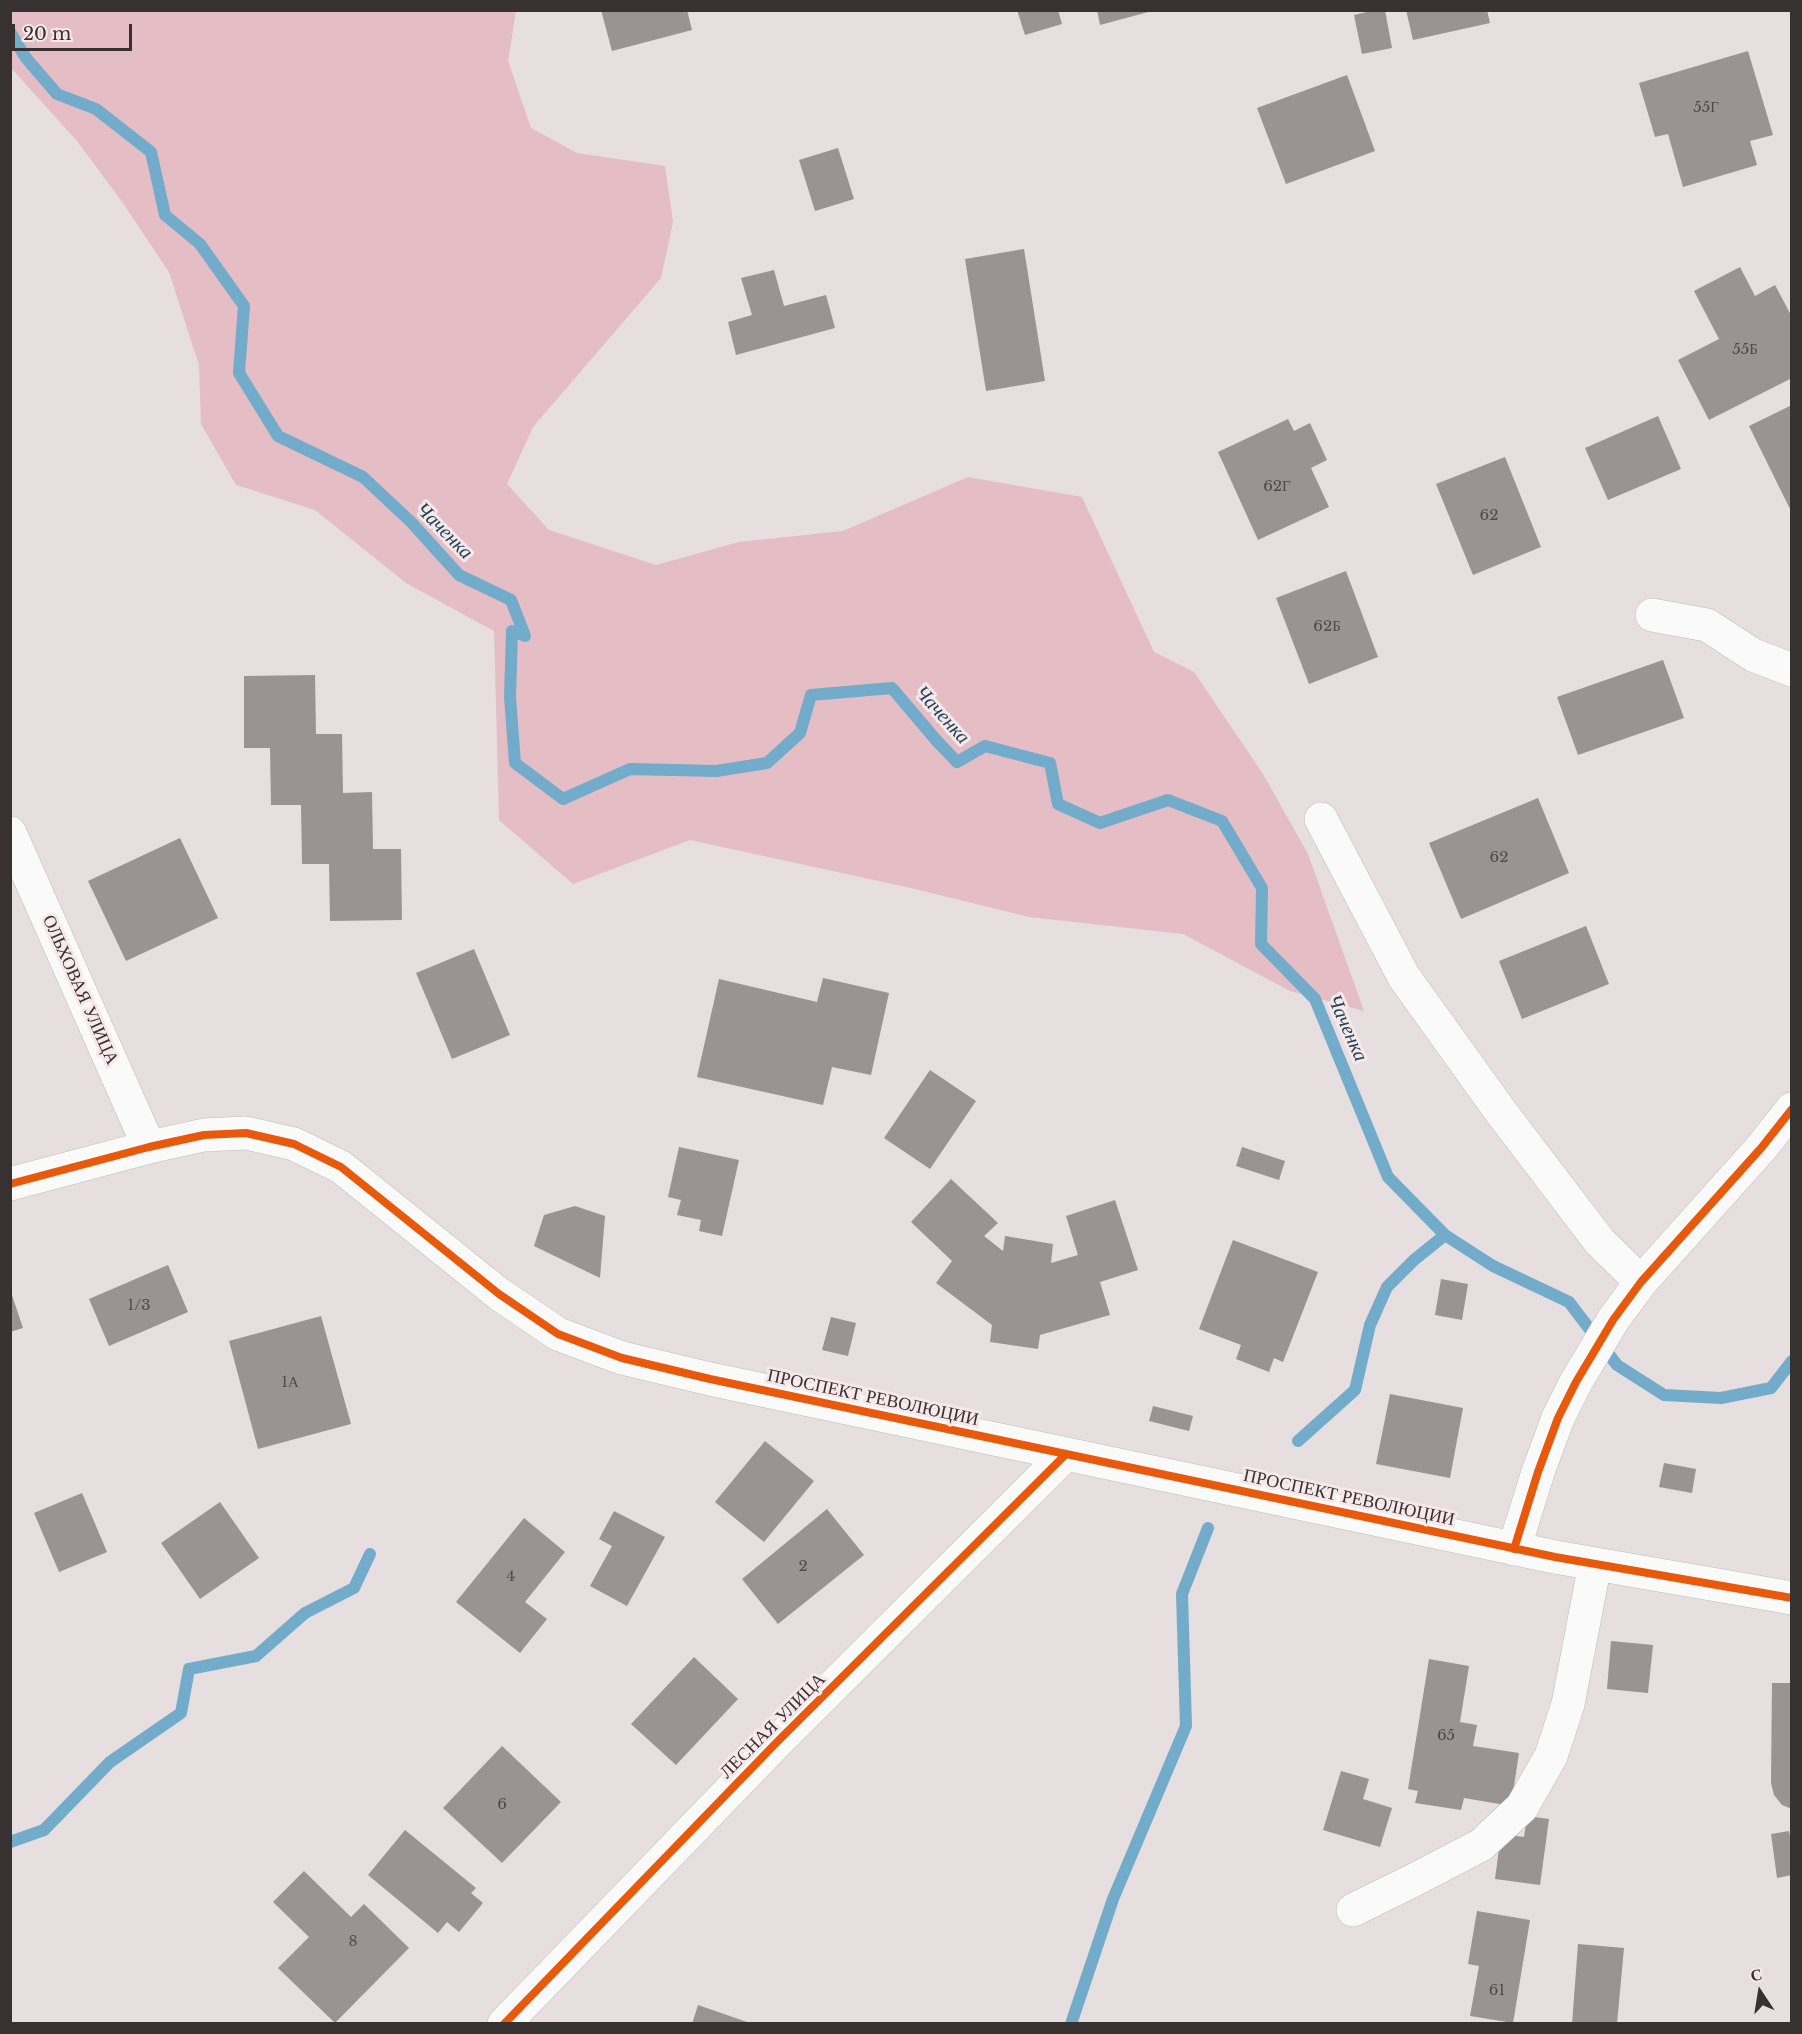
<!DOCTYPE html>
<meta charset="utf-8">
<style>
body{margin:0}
#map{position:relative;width:1802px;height:2034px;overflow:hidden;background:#e6dedf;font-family:"Libre Baskerville",serif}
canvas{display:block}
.frame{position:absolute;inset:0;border:12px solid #373132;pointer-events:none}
.north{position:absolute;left:1730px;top:1962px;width:60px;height:60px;-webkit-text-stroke:4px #f7e8ea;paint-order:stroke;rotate:348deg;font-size:16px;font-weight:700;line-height:24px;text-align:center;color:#373132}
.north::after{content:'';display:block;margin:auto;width:21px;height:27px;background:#373132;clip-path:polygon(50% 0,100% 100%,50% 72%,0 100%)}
.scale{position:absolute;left:12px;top:24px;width:120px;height:27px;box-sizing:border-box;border:3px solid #373132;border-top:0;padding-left:8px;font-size:18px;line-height:21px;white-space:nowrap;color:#373132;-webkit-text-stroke:4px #f7e8ea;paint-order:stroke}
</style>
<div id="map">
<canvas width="1802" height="2034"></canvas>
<div class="frame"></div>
<div class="north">С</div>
<div class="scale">20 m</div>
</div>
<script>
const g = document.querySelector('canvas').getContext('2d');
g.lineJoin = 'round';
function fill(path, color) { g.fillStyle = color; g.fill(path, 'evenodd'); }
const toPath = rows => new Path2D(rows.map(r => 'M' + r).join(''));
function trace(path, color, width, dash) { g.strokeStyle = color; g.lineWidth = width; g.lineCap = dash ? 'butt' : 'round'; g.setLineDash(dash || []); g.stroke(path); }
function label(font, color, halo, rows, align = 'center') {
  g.font = font + ' "Libre Baskerville",serif'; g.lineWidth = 6; g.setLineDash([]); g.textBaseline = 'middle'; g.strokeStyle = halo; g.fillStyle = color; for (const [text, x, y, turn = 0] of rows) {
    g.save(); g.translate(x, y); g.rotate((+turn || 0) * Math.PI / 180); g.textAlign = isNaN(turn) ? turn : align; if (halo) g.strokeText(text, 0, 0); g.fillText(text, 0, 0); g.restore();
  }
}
fill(toPath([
 [11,10,516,11,508,61,531,128,577,153,665,166,673,222,661,278,533,427,507,484,549,530,656,565,739,542,843,531,968,477,1082,497,1154,652,1194,672,1263,774,1308,854,1364,1011,1290,991,1183,934,1029,917,911,888,690,840,573,884,499,820,494,631,406,583,315,510,236,485,201,424,199,365,169,272,123,203,77,141,11,68]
]), '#e5bdc5');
trace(toPath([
 [10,32,26,58,57,94,96,109,151,152,165,215,200,244,244,306,239,373,278,436,363,477,412,523,459,575,511,600,525,636,512,631,510,697,515,763,563,799,630,769,716,771,767,763,800,733,811,695,892,688,936,740,957,762,985,746,1050,763,1058,804,1100,823,1168,800,1222,821,1262,888,1261,944,1315,999,1388,1177,1445,1235,1493,1266,1569,1302,1617,1365,1664,1395,1721,1398,1771,1388,1792,1361],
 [1298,1441,1355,1390,1370,1325,1387,1287,1414,1260,1445,1235],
 [10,1842,44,1830,110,1762,181,1713,189,1669,256,1656,305,1613,354,1588,370,1554],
 [1071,2024,1113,1899,1186,1726,1182,1594,1208,1528]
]), '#72acca', 12);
fill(toPath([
 [601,10,687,10,692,30,612,51],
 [1017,10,1058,10,1062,24,1025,35],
 [1097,10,1152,10,1152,11,1100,25],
 [1375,10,1385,10,1392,48,1362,54,1354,15],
 [1406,10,1487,10,1490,23,1413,40],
 [1748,51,1773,135,1750,141,1757,165,1683,187,1668,134,1655,137,1639,83],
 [1347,75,1375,151,1286,184,1257,108],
 [838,148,854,199,815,211,799,160],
 [1024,249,1045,381,986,391,965,259],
 [1740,267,1755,296,1775,285,1792,317,1792,378,1709,420,1678,360,1719,339,1694,291],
 [774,270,784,306,826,295,835,328,736,355,728,322,752,315,741,278],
 [1792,405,1792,513,1749,426],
 [1658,416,1681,469,1608,500,1585,448],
 [1288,419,1294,431,1310,423,1327,460,1311,468,1329,507,1258,540,1218,452],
 [1505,457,1541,547,1473,575,1436,484],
 [1346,571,1378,657,1309,684,1276,598],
 [1663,660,1684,718,1578,755,1557,697],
 [315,675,316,734,342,734,343,793,372,792,373,849,401,849,402,920,330,921,329,864,302,864,301,805,271,805,270,748,244,748,244,676],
 [1538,798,1569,873,1461,919,1429,843],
 [180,838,218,918,126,961,88,881],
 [1586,926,1609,984,1522,1019,1499,961],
 [474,949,510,1035,452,1059,416,973],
 [823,978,889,993,871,1075,832,1067,823,1105,697,1077,719,979,817,1002],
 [930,1070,976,1101,930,1169,884,1138],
 [679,1147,739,1160,722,1236,699,1231,701,1220,677,1215,681,1200,668,1197],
 [1242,1147,1285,1161,1279,1180,1236,1166],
 [951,1179,998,1223,984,1236,1003,1251,1005,1236,1053,1244,1051,1263,1078,1255,1066,1216,1115,1200,1138,1270,1100,1282,1110,1315,1040,1335,1038,1349,990,1342,992,1325,936,1283,952,1261,911,1222],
 [575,1206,605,1216,600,1278,534,1246,544,1215],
 [1233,1240,1318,1272,1283,1362,1274,1358,1269,1372,1236,1359,1241,1345,1199,1329],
 [168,1265,188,1312,109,1346,89,1299],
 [1441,1279,1468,1284,1462,1320,1435,1315],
 [11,1292,23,1328,10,1332,10,1293],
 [321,1316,351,1424,258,1449,229,1341],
 [831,1317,856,1323,848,1356,822,1350],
 [1390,1394,1463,1408,1450,1478,1376,1464],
 [1153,1406,1193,1416,1189,1431,1149,1421],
 [765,1441,814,1481,764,1542,715,1502],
 [1664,1463,1696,1469,1692,1493,1659,1487],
 [82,1493,107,1552,59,1572,34,1513],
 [220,1502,259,1558,200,1599,161,1543],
 [827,1509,864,1555,778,1624,742,1579],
 [614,1511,665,1537,627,1606,590,1586,612,1546,599,1539],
 [524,1518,565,1552,525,1602,547,1619,520,1653,456,1602],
 [1611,1641,1653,1645,1648,1693,1607,1689],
 [694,1657,738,1699,676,1765,631,1724],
 [1429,1659,1469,1666,1460,1722,1477,1725,1473,1746,1519,1753,1511,1806,1464,1798,1461,1810,1415,1803,1418,1791,1408,1789],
 [1772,1683,1792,1683,1792,1809,1782,1805,1774,1795,1771,1783],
 [502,1746,561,1802,502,1863,443,1808],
 [1341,1771,1369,1779,1363,1799,1392,1808,1380,1847,1323,1830],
 [1527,1816,1549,1819,1540,1885,1495,1879,1501,1834,1524,1837],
 [405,1830,476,1888,471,1893,483,1903,459,1932,447,1922,438,1933,368,1875],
 [1789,1831,1792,1848,1792,1875,1777,1878,1771,1834],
 [304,1871,351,1917,364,1904,409,1948,335,2023,278,1968,309,1937,273,1902],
 [1477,1911,1530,1920,1513,2023,1470,2016,1479,1966,1468,1964],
 [1578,1944,1624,1948,1617,2024,1572,2024],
 [698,2005,750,2023,750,2024,692,2024]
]), '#999394');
const minor = toPath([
 [1652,615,1707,625,1753,655,1792,670],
 [1321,819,1404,977,1501,1112,1600,1242,1641,1282],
 [10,833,149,1147],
 [10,1184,149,1147,204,1135,246,1133,294,1144,341,1167,499,1294,558,1334,622,1358,710,1379,1555,1557,1792,1598],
 [1514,1549,1538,1472,1558,1418,1576,1382,1613,1320,1641,1282,1762,1147,1792,1109],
 [1353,1910,1414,1880,1481,1845,1522,1807,1551,1756,1568,1704,1595,1564],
 [504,2024,777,1742,1066,1454]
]);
trace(minor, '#c1bbbc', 34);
trace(minor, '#fbfafa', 33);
trace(toPath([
 [10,1184,149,1147,204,1135,246,1133,294,1144,341,1167,499,1294,558,1334,622,1358,710,1379,1555,1557,1792,1598],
 [1514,1549,1538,1472,1558,1418,1576,1382,1613,1320,1641,1282,1762,1147,1792,1109],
 [504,2024,777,1742,1066,1454]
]), '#e8590c', 8);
label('15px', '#504a4a', null, [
 ["55Г",1706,108],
 ["55Б",1745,350],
 ["62Г",1277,487],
 ["62",1489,516],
 ["62Б",1327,627],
 ["62",1499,858],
 ["1/3",139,1306],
 ["1А",290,1383],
 ["2",803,1567],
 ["4",511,1577],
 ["65",1446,1736],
 ["6",502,1805],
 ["8",353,1942],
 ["61",1497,1991]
]);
label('18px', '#373132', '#f7e8ea', [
 ["ОЛЬХОВАЯ УЛИЦА",80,990,66],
 ["ПРОСПЕКТ РЕВОЛЮЦИИ",873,1398,12],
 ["ПРОСПЕКТ РЕВОЛЮЦИИ",1349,1498,12],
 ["ЛЕСНАЯ УЛИЦА",773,1726,-45]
]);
label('italic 20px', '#1d4255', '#f7e8ea', [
 ["Чаченка",444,531,45],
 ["Чаченка",942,715,48],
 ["Чаченка",1347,1028,66]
]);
</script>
